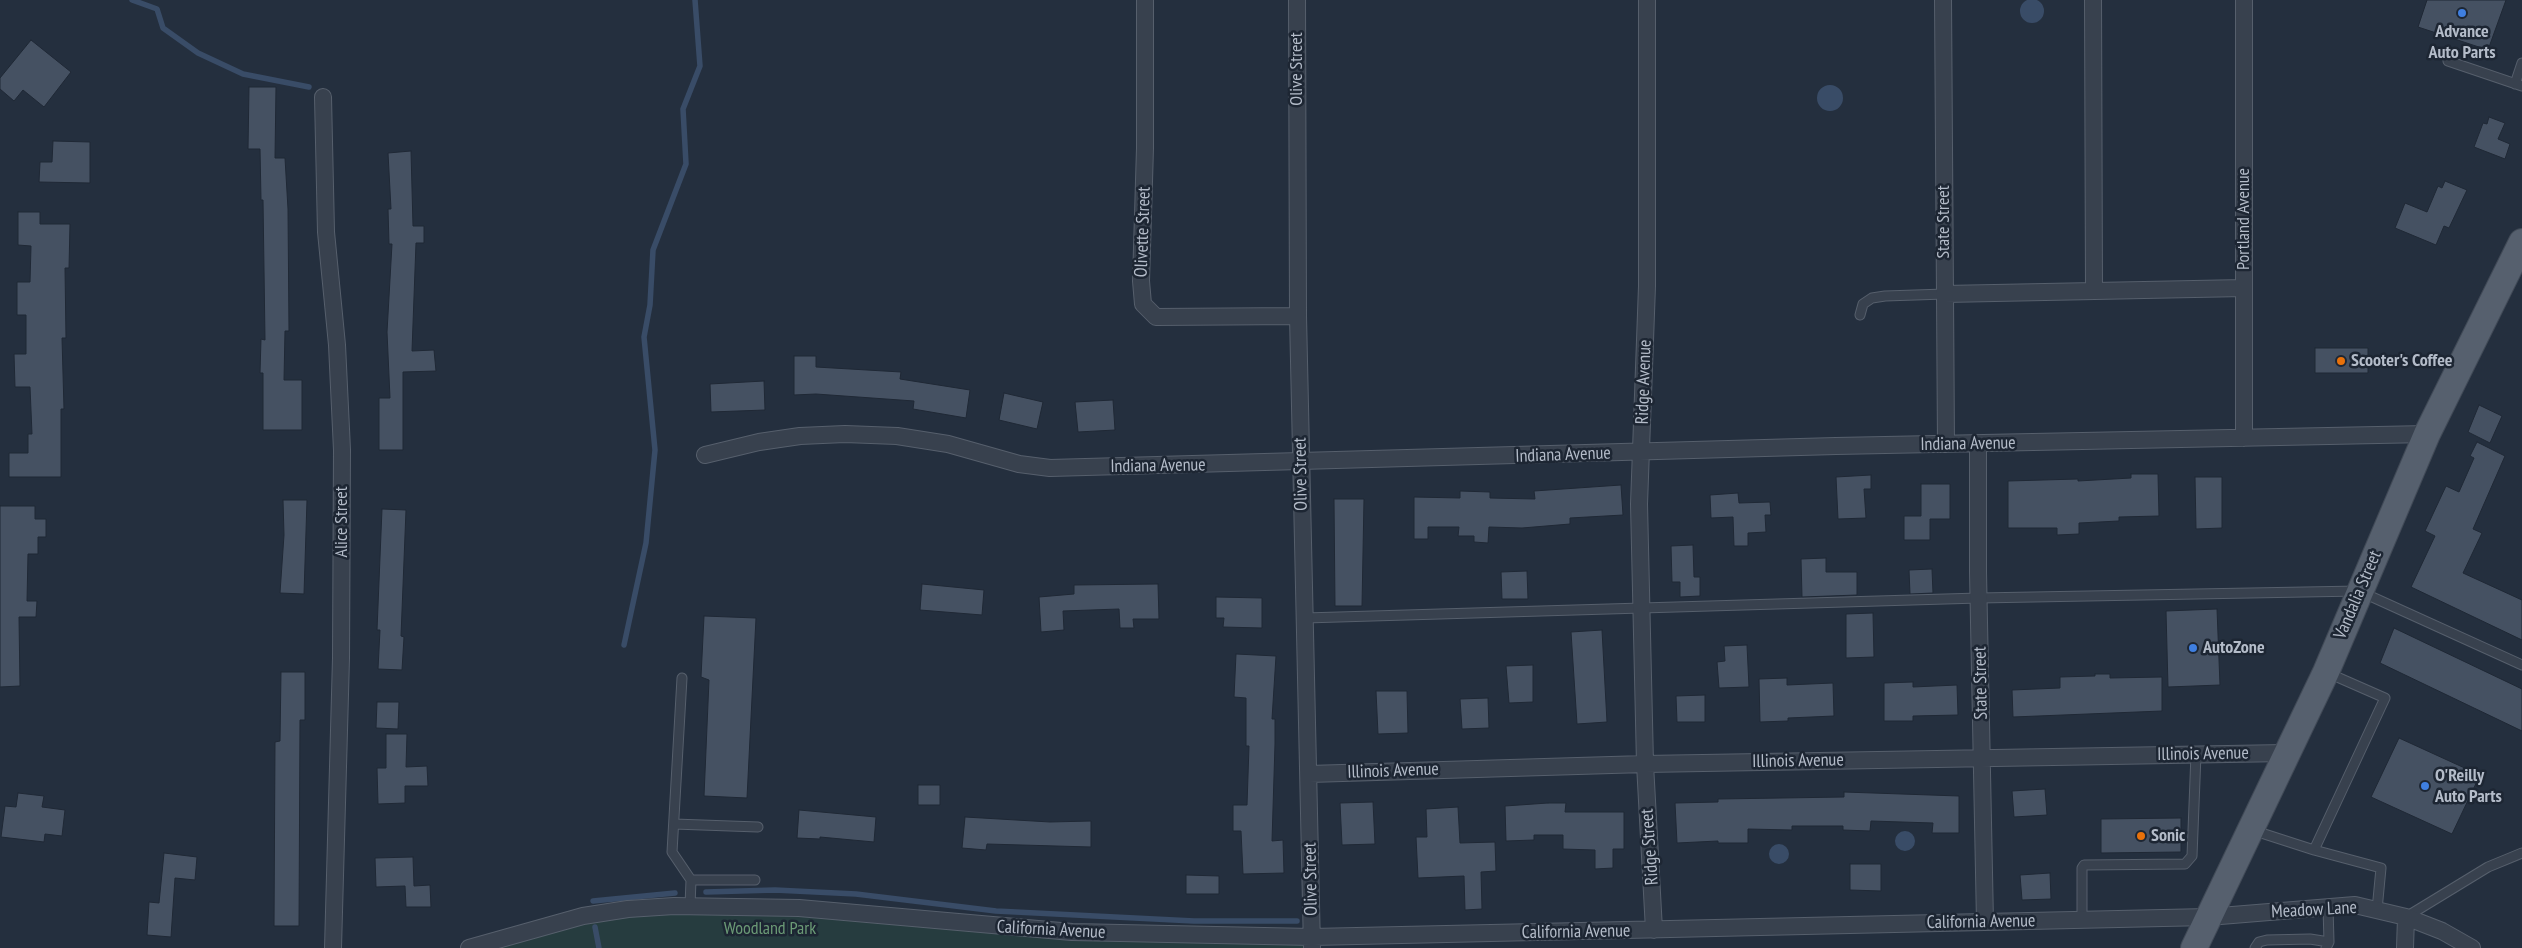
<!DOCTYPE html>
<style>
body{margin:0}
canvas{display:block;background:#242f3e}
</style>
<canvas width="2522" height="948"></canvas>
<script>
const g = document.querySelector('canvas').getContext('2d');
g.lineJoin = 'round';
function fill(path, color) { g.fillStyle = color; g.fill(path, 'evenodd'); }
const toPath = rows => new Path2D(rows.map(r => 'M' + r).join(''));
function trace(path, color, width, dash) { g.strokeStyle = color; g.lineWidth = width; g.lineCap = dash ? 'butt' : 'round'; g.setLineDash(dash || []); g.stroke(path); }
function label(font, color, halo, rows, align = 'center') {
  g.font = font + ' "PT Sans Narrow",sans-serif'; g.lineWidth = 5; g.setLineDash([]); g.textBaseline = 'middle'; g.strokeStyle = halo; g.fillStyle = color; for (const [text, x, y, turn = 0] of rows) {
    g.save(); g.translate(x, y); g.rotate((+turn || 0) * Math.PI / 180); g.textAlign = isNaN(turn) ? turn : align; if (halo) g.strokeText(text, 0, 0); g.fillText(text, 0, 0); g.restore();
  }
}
fill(toPath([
 [756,908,1312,937,1312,948,469,948,605,913]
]), '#263c3f');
fill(toPath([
 '2020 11a12 12 0 1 1 24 0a12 12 0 1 1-24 0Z',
 '1817 98a13 13 0 1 1 26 0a13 13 0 1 1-26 0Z',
 '1895 841a10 10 0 1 1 20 0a10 10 0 1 1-20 0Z',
 '1769 854a10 10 0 1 1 20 0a10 10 0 1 1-20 0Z'
]), '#394c67');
trace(toPath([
 [132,0,157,9,163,28,198,53,243,74,309,87],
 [624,645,646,543,655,450,644,337,650,305,653,250,686,164,683,109,700,66,695,0],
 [706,892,775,890,856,894,996,911,1194,921,1297,921],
 [593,901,675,893],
 [595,927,599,948]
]), '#394c67', 5.5);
const building = toPath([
 [2427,0,2506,0,2488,50,2418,27,2427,0],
 [31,40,71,72,44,107,23,90,14,101,0,89,0,78,31,40],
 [249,87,276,87,275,158,285,158,288,209,289,331,285,331,284,380,302,380,302,430,263,430,263,373,260,373,261,339,265,340,263,200,261,200,260,149,248,149,249,87],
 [2489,117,2505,123,2498,139,2510,144,2505,159,2474,147,2483,123,2487,124,2489,117],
 [53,141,90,142,90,183,39,182,40,162,52,162,53,141],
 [411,151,413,226,424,226,424,243,416,243,412,351,434,350,436,371,403,372,403,450,379,450,379,398,390,398,387,332,392,244,389,244,388,209,391,209,388,153,411,151],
 [2445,181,2467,190,2449,228,2444,226,2436,245,2395,228,2405,203,2427,212,2438,186,2442,188,2445,181],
 [18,212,40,212,40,224,70,224,69,268,65,268,66,338,62,338,64,409,61,409,61,477,9,477,9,453,28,453,28,434,32,434,30,387,15,387,14,354,26,354,26,315,17,315,17,282,30,282,31,246,18,245,18,212],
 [2315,348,2368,348,2368,373,2315,373,2315,348],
 [794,356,816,356,816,367,901,372,900,379,970,390,966,418,913,409,914,401,816,394,794,395,794,356],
 [764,381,765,410,711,412,710,384,764,381],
 [1004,393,1043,402,1037,429,999,420,1004,393],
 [1113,400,1115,430,1078,432,1075,402,1113,400],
 [2479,405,2502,416,2490,443,2468,432,2479,405],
 [2477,442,2505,456,2473,529,2482,533,2463,573,2522,600,2522,640,2411,587,2435,536,2425,531,2446,486,2459,492,2474,458,2470,456,2477,442],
 [2131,474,2158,474,2159,516,2119,517,2119,521,2079,523,2079,534,2057,535,2057,528,2008,528,2008,481,2078,479,2078,481,2131,478,2131,474],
 [1871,475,1871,489,1864,489,1866,518,1838,519,1836,477,1871,475],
 [2195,477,2222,477,2222,528,2196,529,2195,477],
 [1921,484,1950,484,1950,519,1930,519,1930,540,1904,540,1904,516,1921,516,1921,484],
 [1621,485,1623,515,1570,518,1570,524,1522,528,1489,527,1488,543,1474,542,1474,536,1458,536,1459,527,1428,527,1428,539,1414,539,1414,497,1460,498,1460,491,1490,492,1490,498,1535,499,1534,491,1621,485],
 [1738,493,1739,503,1770,502,1771,515,1765,515,1766,532,1748,533,1748,546,1734,546,1733,517,1711,518,1710,495,1738,493],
 [1334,499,1364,499,1362,606,1335,606,1334,499],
 [283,500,307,500,304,594,280,593,284,535,283,500],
 [0,506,35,506,35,519,46,519,46,537,38,537,38,554,28,554,27,601,37,601,36,617,19,617,20,686,0,687,0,506],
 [382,509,406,510,401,636,404,637,402,670,378,669,380,630,377,630,382,509],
 [1693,545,1694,577,1700,577,1700,596,1680,597,1680,582,1672,582,1671,546,1693,545],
 [1826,558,1826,572,1857,572,1857,595,1802,597,1801,559,1826,558],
 [1932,569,1933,593,1910,594,1909,570,1932,569],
 [1527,571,1528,599,1502,599,1501,572,1527,571],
 [922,584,984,590,982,615,920,610,922,584],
 [1158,584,1159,619,1133,619,1134,628,1120,628,1119,609,1063,611,1064,630,1041,632,1039,597,1074,594,1074,585,1158,584],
 [1216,597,1262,598,1262,628,1223,627,1224,618,1216,618,1216,597],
 [2217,609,2220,685,2168,687,2166,611,2217,609],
 [1873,613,1874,657,1846,658,1846,614,1873,613],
 [704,616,756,618,747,798,704,796,709,680,701,677,704,616],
 [2394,628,2522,689,2522,731,2380,663,2394,628],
 [1602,630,1607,722,1577,724,1571,632,1602,630],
 [1747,645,1749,687,1719,688,1717,662,1725,661,1724,646,1747,645],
 [1236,654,1276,656,1272,719,1275,719,1275,744,1272,841,1283,840,1284,873,1243,874,1241,831,1233,831,1233,805,1247,805,1249,746,1246,746,1246,698,1234,697,1236,654],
 [1533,665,1533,702,1509,703,1506,666,1533,665],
 [281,672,305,672,305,720,300,720,299,926,274,926,275,742,280,741,281,672],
 [2095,674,2110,674,2110,678,2162,677,2162,711,2013,717,2012,690,2060,688,2060,677,2095,676,2095,674],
 [1787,678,1787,685,1833,683,1834,716,1788,718,1788,721,1760,722,1759,679,1787,678],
 [1913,682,1913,687,1957,685,1958,715,1913,716,1913,721,1884,721,1884,683,1913,682],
 [1376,691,1407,691,1408,733,1378,734,1376,691],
 [1705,695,1705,722,1677,722,1676,696,1705,695],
 [1488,698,1489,728,1462,729,1460,699,1488,698],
 [377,702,399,702,398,729,376,728,377,702],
 [386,734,407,734,406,767,427,766,428,786,405,786,405,803,378,804,377,768,386,768,386,734],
 [2399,738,2480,775,2452,834,2371,797,2399,738],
 [918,785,940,785,940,805,918,805,918,785],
 [2045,789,2047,815,2014,817,2012,791,2045,789],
 [1844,792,1959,796,1959,833,1932,833,1933,823,1871,821,1870,831,1843,830,1843,826,1792,826,1792,830,1748,829,1748,843,1718,843,1718,841,1677,843,1675,803,1718,802,1718,799,1844,797,1844,792],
 [18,793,44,796,42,807,65,810,62,836,45,834,44,842,1,837,5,806,16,807,18,793],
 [1373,802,1375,844,1342,845,1340,803,1373,802],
 [1548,803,1566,803,1565,812,1624,812,1624,849,1613,849,1613,868,1595,869,1595,850,1563,849,1563,835,1534,835,1534,840,1506,841,1505,806,1548,803],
 [1458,807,1460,843,1495,842,1496,871,1481,872,1482,909,1465,910,1464,876,1418,878,1416,837,1427,837,1426,809,1458,807],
 [799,810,876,817,874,842,820,837,820,839,797,838,799,810],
 [965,817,1050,822,1091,821,1091,847,987,844,986,850,962,848,965,817],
 [2181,818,2181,852,2101,853,2101,819,2181,818],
 [164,853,197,857,195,880,175,878,171,937,147,935,149,902,159,903,164,853],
 [413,857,414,886,430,885,431,907,406,907,405,886,376,887,375,858,413,857],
 [1850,864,1881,864,1881,891,1850,890,1850,864],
 [2050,873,2051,899,2022,900,2020,875,2050,873],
 [1186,875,1219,876,1219,894,1186,894,1186,875]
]);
fill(building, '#455162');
trace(building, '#1f2835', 1);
const service = toPath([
 [2448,61,2522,86],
 [2515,84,2522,63],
 [1860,315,1863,304,1872,298,1885,296,1945,294],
 [1305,618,1979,598,2359,591,2522,665],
 [682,678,672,852,691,880,690,906],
 [674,824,758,827],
 [2252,830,2314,850,2385,698,2328,673],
 [2314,850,2381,868,2377,910],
 [691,880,755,880],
 [2406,917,2488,867,2522,853],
 [2082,920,2082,868,2084,865,2185,864,2192,856,2196,754],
 [2255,948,2259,942,2267,940,2310,939,2329,942],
 [2326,948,2329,942,2328,907]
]);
const minor = toPath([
 [1145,0,1145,148,1141,281,1143,304,1156,317,1298,316],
 [1297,0,1298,316,1312,948],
 [1647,0,1647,286,1639,504,1645,764,1654,930],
 [1943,0,1946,444],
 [2093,0,2094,291],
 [2244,0,2244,438],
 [323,97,326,232,337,345,342,450,341,658,333,948],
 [1945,294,2244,288],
 [1978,444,1978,572,1985,922],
 [705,455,759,442,800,436,845,434,897,436,948,444,1019,464,1050,468,1836,446,2427,434],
 [1309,774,1645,764,2286,753],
 [469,948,583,916,628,909,674,906,799,908,1072,932,1312,937,2208,917,2355,905,2406,917,2442,931,2472,948],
 [2405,948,2406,917]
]);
const primary = toPath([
 [2194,948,2326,672,2427,434,2522,242]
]);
trace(service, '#565f6c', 11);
trace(minor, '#565f6c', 18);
trace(primary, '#414a57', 28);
trace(service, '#38414e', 9);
trace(minor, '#38414e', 16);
trace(primary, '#56606e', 26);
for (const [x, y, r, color] of [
 [2462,13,5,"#3f7fe0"],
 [2341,361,5,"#e8710a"],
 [2193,648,5,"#3f7fe0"],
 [2425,786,5,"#3f7fe0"],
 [2141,836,5,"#e8710a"]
]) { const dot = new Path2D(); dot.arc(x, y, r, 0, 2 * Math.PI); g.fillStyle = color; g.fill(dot); trace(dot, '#1d2633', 2); }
label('bold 18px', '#b4bcc9', '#1d2633', [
 ["Advance",2462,32,"center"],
 ["Auto Parts",2462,53,"center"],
 ["Scooter's Coffee",2351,361],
 ["AutoZone",2203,648],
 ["O'Reilly",2435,776],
 ["Auto Parts",2435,797],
 ["Sonic",2151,836]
], 'left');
label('18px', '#b4bcc9', '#1d2633', [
 ["Olive Street",1297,69,-90],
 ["Portland Avenue",2244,219,-90],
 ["State Street",1944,222,-90],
 ["Olivette Street",1143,232,-88],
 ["Ridge Avenue",1644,382,-88],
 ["Indiana Avenue",1968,444,-1],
 ["Indiana Avenue",1563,455,-2],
 ["Indiana Avenue",1158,466,-1],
 ["Olive Street",1301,474,-91],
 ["Alice Street",342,522,-90],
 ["Vandalia Street",2358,595,-67],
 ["State Street",1981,683,-91],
 ["Illinois Avenue",2203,754,-1],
 ["Illinois Avenue",1798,761,-1],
 ["Illinois Avenue",1393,771,-2],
 ["Ridge Street",1650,847,-94],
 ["Olive Street",1311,879,-91],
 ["Meadow Lane",2314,910,-3],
 ["California Avenue",1981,922,-1],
 ["California Avenue",1051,930,3],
 ["California Avenue",1576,932,-1]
]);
label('18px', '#6b9a76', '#1d2633', [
 ["Woodland Park",770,929]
]);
</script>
